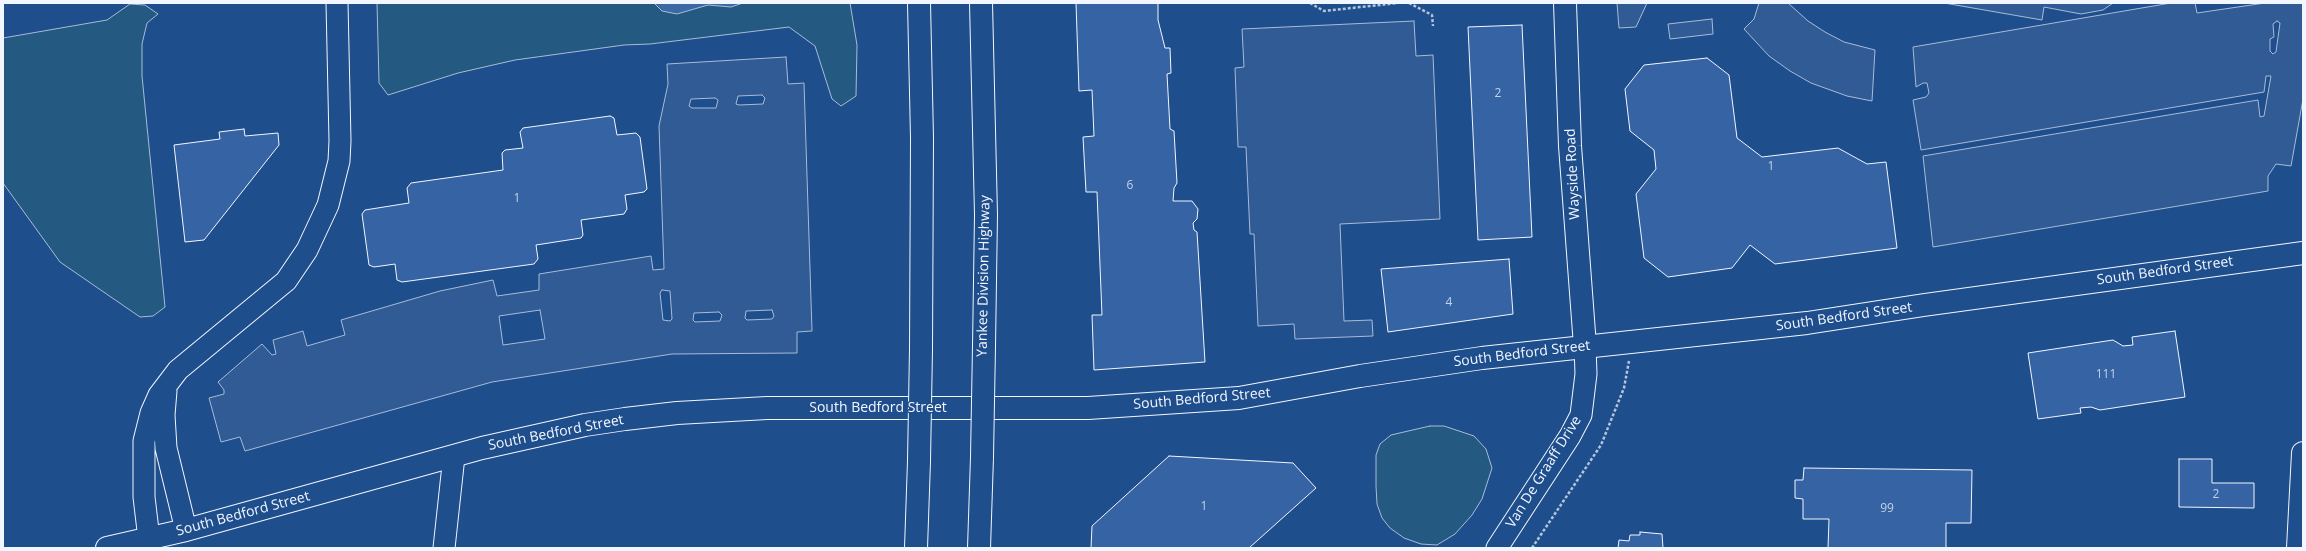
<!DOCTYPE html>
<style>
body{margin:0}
#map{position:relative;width:2306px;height:551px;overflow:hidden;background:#1f4e8c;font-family:"Open Sans",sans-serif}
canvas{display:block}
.frame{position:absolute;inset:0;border:4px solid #f2f6ff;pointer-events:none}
</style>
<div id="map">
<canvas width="2306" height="551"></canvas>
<div class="frame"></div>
</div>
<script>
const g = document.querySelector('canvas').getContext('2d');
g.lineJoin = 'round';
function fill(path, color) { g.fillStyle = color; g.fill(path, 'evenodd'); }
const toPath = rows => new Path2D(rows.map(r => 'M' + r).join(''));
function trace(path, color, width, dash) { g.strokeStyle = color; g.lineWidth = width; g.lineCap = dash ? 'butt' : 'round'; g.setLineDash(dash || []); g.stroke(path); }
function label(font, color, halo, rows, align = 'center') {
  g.font = font + ' "Open Sans",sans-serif'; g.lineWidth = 3; g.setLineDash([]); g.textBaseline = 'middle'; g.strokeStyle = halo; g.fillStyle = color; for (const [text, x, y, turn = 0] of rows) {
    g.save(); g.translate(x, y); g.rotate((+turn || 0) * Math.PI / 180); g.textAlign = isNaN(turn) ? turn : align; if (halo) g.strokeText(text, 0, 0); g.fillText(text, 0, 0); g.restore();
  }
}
const green = toPath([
 [377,3,850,3,857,45,856,96,841,106,832,99,815,46,789,27,650,44,624,45,515,60,458,73,388,95,379,83,377,3],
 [130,4,145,5,158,14,147,23,142,44,142,76,165,307,153,316,140,317,60,262,3,183,3,38,107,20,130,4],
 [1430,426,1444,426,1474,436,1486,449,1492,468,1482,499,1472,515,1455,534,1437,545,1421,544,1404,538,1390,528,1382,518,1377,504,1376,486,1376,455,1380,444,1391,435,1430,426]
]);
fill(green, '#245a82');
trace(green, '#a8bbd7', 1);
const parking = toPath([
 [1617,3,1647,3,1636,27,1619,28,1617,3],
 [1759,3,1788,3,1808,21,1825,32,1844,42,1875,50,1872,101,1847,96,1811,83,1790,71,1769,56,1744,29,1754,19,1759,3],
 [1944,3,2113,3,2103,10,2081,14,2044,7,2042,20,1944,3],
 [2171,3,2195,3,2197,13,2265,3,2303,3,2303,99,2291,166,2276,164,2268,176,2268,191,1933,247,1923,156,2258,100,2260,117,2264,116,2271,76,2266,76,2264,92,1921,150,1913,100,1926,97,1929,93,1927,83,1923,83,1916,87,1913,47,2171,3],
 [2277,21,2280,23,2276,52,2273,54,2270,51,2270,39,2274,37,2273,24,2277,21],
 [1712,19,1713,34,1670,39,1668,24,1712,19],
 [1414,21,1416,56,1433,55,1440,219,1340,224,1344,321,1372,320,1373,336,1295,339,1294,324,1258,326,1254,234,1250,234,1246,147,1238,147,1235,68,1244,67,1242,29,1414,21],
 [786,57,788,84,804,83,812,331,797,332,797,353,672,354,492,382,245,451,240,437,221,442,209,398,224,394,224,390,218,382,262,344,272,355,276,354,273,340,303,331,307,346,345,335,341,320,440,291,493,280,497,296,539,290,539,274,651,256,653,270,664,269,659,126,668,84,667,64,786,57],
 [762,95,765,98,763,104,739,105,736,104,738,96,762,95],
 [715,98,718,100,716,108,692,108,689,106,691,99,715,98],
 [662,290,670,291,672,319,670,321,663,320,660,293,662,290],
 [540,310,545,339,503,345,499,316,540,310],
 [772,310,774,316,772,319,747,320,745,318,746,311,772,310],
 [719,312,722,315,720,321,695,322,693,320,694,313,719,312]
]);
fill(parking, '#305b95');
trace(parking, '#a8bbd7', 1);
const water = toPath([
 [654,3,743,3,731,7,708,5,677,14,662,11,654,3]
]);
fill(water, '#3b69a3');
trace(water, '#a8bbd7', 1);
const building = toPath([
 [1076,3,1158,3,1158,20,1165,48,1170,48,1171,73,1167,74,1170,129,1174,131,1177,183,1174,188,1173,201,1192,201,1198,209,1197,219,1193,223,1194,230,1197,232,1205,362,1094,370,1092,315,1102,315,1097,192,1086,192,1083,137,1094,136,1092,90,1079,91,1076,3],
 [1522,25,1532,237,1478,240,1468,27,1522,25],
 [1707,58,1729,75,1737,138,1762,157,1838,148,1867,164,1886,162,1897,248,1775,264,1750,245,1732,268,1668,277,1644,258,1636,194,1656,169,1654,150,1630,131,1625,89,1644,65,1707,58],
 [610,116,614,118,617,135,636,133,640,137,647,189,644,192,625,195,627,209,624,214,581,220,583,235,581,238,536,245,538,259,534,264,402,282,397,280,395,264,374,267,369,265,362,214,365,210,409,203,407,188,411,183,503,170,502,153,505,150,523,148,520,132,523,128,610,116],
 [244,129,245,136,278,133,279,145,204,240,185,242,174,145,220,139,219,132,244,129],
 [1509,259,1513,314,1388,332,1381,269,1509,259],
 [2175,331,2185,397,2100,410,2091,407,2080,408,2081,413,2038,419,2028,353,2113,340,2123,346,2133,345,2132,337,2175,331],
 [1169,456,1293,463,1316,488,1249,548,1091,548,1092,526,1169,456],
 [2179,459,2212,459,2212,483,2254,483,2254,508,2179,507,2179,459],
 [1804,468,1972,470,1971,523,1946,523,1946,548,1828,548,1829,519,1803,519,1803,499,1795,498,1795,480,1803,480,1804,468],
 [1640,532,1662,534,1663,548,1618,548,1619,540,1629,541,1630,535,1640,535,1640,532]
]);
fill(building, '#3563a3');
trace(building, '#f2f6ff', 1);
const minor = toPath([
 [166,391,164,415,166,448,186,530],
 [149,539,144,497,144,441,151,413,159,395,178,370,286,281,307,250,328,205,339,161,340,141,337,3],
 [444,548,454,456],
 [1497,548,1570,436,1581,415,1586,374,1585,346]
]);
const major = toPath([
 [1565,3,1570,146,1585,346],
 [107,548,186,530,482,448,585,425,625,419,677,413,767,408,1088,408,1239,398,1360,376,1482,358,1807,323,1924,305,2303,253],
 [2298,548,2303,453]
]);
const highway = toPath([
 [919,3,922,138,921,349],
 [981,3,986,215,984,346],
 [916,548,919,461],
 [979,548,982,457]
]);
trace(minor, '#f2f6ff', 23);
trace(major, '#f2f6ff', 24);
trace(highway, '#f2f6ff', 24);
trace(toPath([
 [1310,3,1324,11,1398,3],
 [1409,3,1432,15,1433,26],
 [1532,548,1601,445,1624,388,1629,361]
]), '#b3c4dc', 2.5, [3, 2]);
trace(minor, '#1f4e8c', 21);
trace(major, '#1f4e8c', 22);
trace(highway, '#1f4e8c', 22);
const highwayBridge = toPath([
 [982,457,984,346],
 [919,461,921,349]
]);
trace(highwayBridge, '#f2f6ff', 24, []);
trace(highwayBridge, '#1f4e8c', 22);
label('12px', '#c3d1e8', null, [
 ["2",1498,94],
 ["1",1771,167],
 ["6",1130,186],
 ["1",517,199],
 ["4",1449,303],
 ["111",2106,375],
 ["2",2216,495],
 ["1",1204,507],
 ["99",1887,509]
]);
label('14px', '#f2f6ff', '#1f4e8c', [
 ["Wayside Road",1573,174,-93],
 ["South Bedford Street",2165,271,-8],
 ["Yankee Division Highway",984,276,-89],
 ["South Bedford Street",1844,317,-8],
 ["South Bedford Street",1522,354,-7],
 ["South Bedford Street",1202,399,-5],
 ["South Bedford Street",878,408],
 ["South Bedford Street",556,433,-11],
 ["Van De Graaff Drive",1544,472,-58],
 ["South Bedford Street",243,514,-15]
]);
</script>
